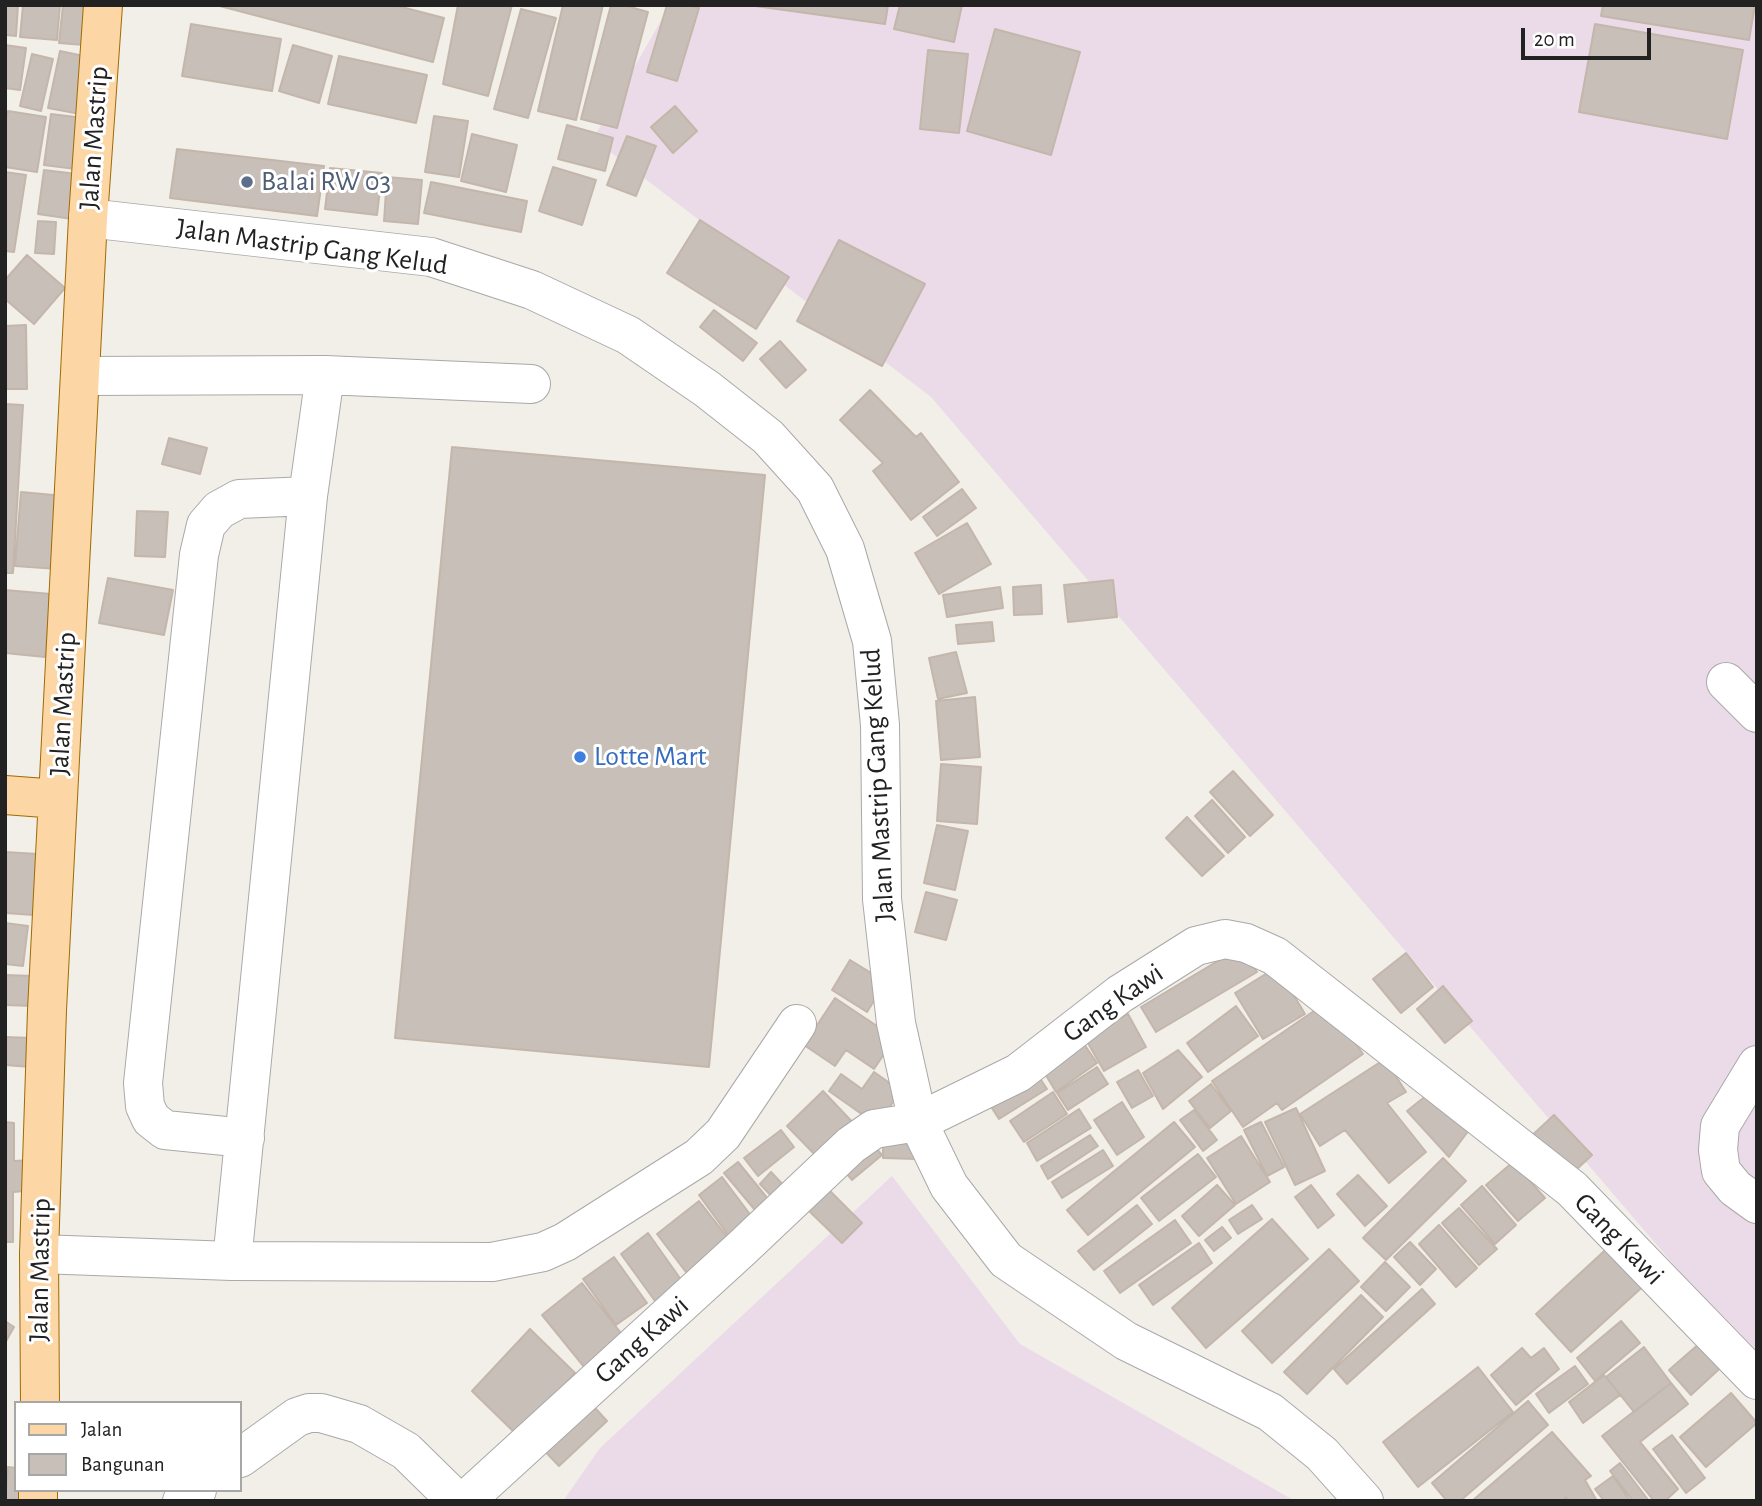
<!DOCTYPE html>
<style>
body{margin:0}
#map{position:relative;width:1762px;height:1506px;overflow:hidden;background:#f2efe9;font-family:"Alegreya Sans",sans-serif}
canvas{display:block}
.frame{position:absolute;inset:0;border:7px solid #222;pointer-events:none}
.legend{position:absolute;left:14px;top:1401px;width:228px;height:91px;box-sizing:border-box;background:#fff;border:2px solid #a7a7a7;margin:0;padding:9px 12px;list-style:none;font-size:21px;color:#222}
.legend li{display:flex;align-items:center;gap:14px;height:35px}
.legend b{width:35px;border:2px solid #a7a7a7}
.scale{position:absolute;left:1521px;top:28px;width:130px;height:32px;box-sizing:border-box;border:4px solid #222;border-top:0;padding-left:9px;font-size:21px;line-height:24px;white-space:nowrap;color:#222;-webkit-text-stroke:5px #fff;paint-order:stroke}
</style>
<div id="map">
<canvas width="1762" height="1506"></canvas>
<div class="frame"></div>
<ul class="legend">
<li><b style="height:9px;background:#fcd6a4"></b>Jalan</li>
<li><b style="height:19px;background:#c7bfb8"></b>Bangunan</li>
</ul>
<div class="scale">20 m</div>
</div>
<script>
const g = document.querySelector('canvas').getContext('2d');
g.lineJoin = 'round';
function fill(path, color) { g.fillStyle = color; g.fill(path, 'evenodd'); }
const toPath = rows => new Path2D(rows.map(r => 'M' + r).join(''));
function trace(path, color, width, dash) { g.strokeStyle = color; g.lineWidth = width; g.lineCap = dash ? 'butt' : 'round'; g.setLineDash(dash || []); g.stroke(path); }
function label(font, color, halo, rows, align = 'center') {
  g.font = font + ' "Alegreya Sans",sans-serif'; g.lineWidth = 6; g.setLineDash([]); g.textBaseline = 'middle'; g.strokeStyle = halo; g.fillStyle = color; for (const [text, x, y, turn = 0] of rows) {
    g.save(); g.translate(x, y); g.rotate((+turn || 0) * Math.PI / 180); g.textAlign = isNaN(turn) ? turn : align; if (halo) g.strokeText(text, 0, 0); g.fillText(text, 0, 0); g.restore();
  }
}
fill(toPath([
 [670,5,1757,5,1757,1362,931,397,593,139],
 [892,1176,1020,1344,1295,1501,563,1501,600,1448]
]), '#ebdbe8');
const building = toPath([
 [5,5,18,5,16,36,5,35,5,5],
 [23,5,60,5,57,40,20,37,23,5],
 [63,5,101,5,97,46,59,43,63,5],
 [216,5,394,5,444,18,433,62,216,5],
 [458,5,512,5,488,96,443,84,458,5],
 [563,5,603,5,576,120,538,111,563,5],
 [611,5,623,5,648,12,617,128,581,119,611,5],
 [667,5,689,5,699,8,677,81,647,72,667,5],
 [748,5,888,5,885,24,748,5],
 [900,5,962,5,954,42,894,29,900,5],
 [1603,5,1755,5,1749,40,1601,16,1603,5],
 [521,9,556,18,528,118,494,109,521,9],
 [191,24,281,39,272,91,182,76,191,24],
 [1595,24,1743,50,1727,139,1579,112,1595,24],
 [995,29,1080,52,1051,155,967,131,995,29],
 [5,45,26,48,20,90,5,88,5,45],
 [293,45,332,56,319,103,279,91,293,45],
 [928,50,968,54,959,133,920,129,928,50],
 [60,51,98,59,86,115,48,108,60,51],
 [32,54,53,59,41,111,20,106,32,54],
 [339,56,427,75,416,123,328,104,339,56],
 [675,106,697,131,673,153,651,127,675,106],
 [8,111,46,117,37,172,5,167,5,125,8,111],
 [51,114,91,119,84,170,44,165,51,114],
 [434,116,468,121,459,177,425,172,434,116],
 [567,125,613,138,605,171,558,159,567,125],
 [472,134,517,145,506,192,461,181,472,134],
 [627,136,656,146,636,196,607,185,627,136],
 [177,149,324,166,317,216,170,198,177,149],
 [553,167,596,180,582,225,539,211,553,167],
 [330,168,382,173,377,215,325,209,330,168],
 [44,170,85,175,79,220,38,214,44,170],
 [5,172,26,175,14,252,5,251,5,172],
 [387,177,422,180,418,224,384,221,387,177],
 [431,182,527,201,521,232,424,213,431,182],
 [700,220,789,277,756,329,667,273,700,220],
 [38,221,56,222,54,254,35,253,38,221],
 [839,240,925,284,882,366,797,321,839,240],
 [27,255,65,288,34,324,5,299,5,280,27,255],
 [714,310,757,343,743,361,700,327,714,310],
 [26,325,27,389,5,389,5,326,26,325],
 [780,341,806,370,786,388,760,359,780,341],
 [870,390,916,437,921,433,959,482,911,520,873,471,883,463,840,420,870,390],
 [5,404,23,405,13,573,5,573,5,404],
 [169,438,207,448,200,474,162,464,169,438],
 [452,447,765,475,709,1067,395,1038,452,447],
 [962,489,976,508,937,536,923,517,962,489],
 [21,492,64,496,58,569,15,566,21,492],
 [137,511,168,512,165,557,135,556,137,511],
 [967,523,991,564,939,594,915,553,967,523],
 [108,578,173,590,164,635,99,623,108,578],
 [1113,580,1117,617,1068,622,1064,585,1113,580],
 [1041,585,1042,614,1014,615,1013,587,1041,585],
 [1000,587,1003,608,947,617,943,595,1000,587],
 [5,590,51,594,45,657,5,653,5,590],
 [992,622,994,641,958,644,956,625,992,622],
 [956,652,967,693,938,699,929,658,956,652],
 [975,697,980,757,941,760,936,701,975,697],
 [941,764,981,767,977,824,937,821,941,764],
 [1233,771,1273,815,1250,836,1210,792,1233,771],
 [1212,800,1245,837,1228,853,1195,816,1212,800],
 [1187,817,1224,856,1202,876,1166,838,1187,817],
 [937,825,968,831,955,890,924,883,937,825],
 [5,852,38,854,34,915,5,913,5,852],
 [926,892,957,900,946,940,915,932,926,892],
 [5,923,28,926,23,966,5,964,5,923],
 [1241,947,1257,972,1156,1032,1141,1007,1241,947],
 [1406,953,1433,987,1401,1013,1373,979,1406,953],
 [850,960,886,982,867,1012,832,990,850,960],
 [1277,967,1305,1014,1263,1039,1235,993,1277,967],
 [5,975,34,976,33,1006,5,1005,5,975],
 [1443,986,1472,1021,1445,1043,1417,1009,1443,986],
 [835,998,895,1038,874,1069,846,1050,835,1066,804,1045,835,998],
 [1327,1002,1363,1054,1282,1110,1277,1103,1243,1127,1212,1081,1327,1002],
 [1236,1006,1258,1036,1208,1072,1187,1043,1236,1006],
 [1128,1014,1146,1047,1104,1071,1085,1038,1128,1014],
 [5,1037,33,1038,31,1067,5,1065,5,1037],
 [1084,1044,1097,1063,1056,1092,1044,1072,1084,1044],
 [1178,1050,1202,1077,1163,1109,1143,1073,1178,1050],
 [1385,1059,1406,1092,1387,1103,1426,1152,1389,1183,1345,1130,1320,1146,1300,1114,1385,1059],
 [1097,1067,1108,1084,1068,1110,1057,1093,1097,1067],
 [1138,1070,1153,1096,1132,1108,1117,1082,1138,1070],
 [1035,1071,1047,1089,999,1119,988,1102,1035,1071],
 [874,1072,901,1091,877,1125,829,1091,841,1074,862,1089,874,1072],
 [1211,1084,1231,1111,1210,1128,1189,1101,1211,1084],
 [1437,1087,1469,1130,1449,1157,1407,1111,1437,1087],
 [823,1091,857,1127,822,1162,787,1126,823,1091],
 [1053,1092,1067,1114,1024,1142,1010,1121,1053,1092],
 [1122,1102,1144,1137,1117,1155,1094,1120,1122,1102],
 [1296,1108,1325,1171,1295,1185,1265,1122,1296,1108],
 [1079,1109,1091,1128,1037,1161,1027,1143,1079,1109],
 [1194,1110,1217,1140,1203,1151,1180,1120,1194,1110],
 [1554,1115,1592,1155,1564,1181,1526,1141,1554,1115],
 [5,1122,14,1123,14,1161,34,1160,36,1190,13,1192,13,1242,5,1242,5,1122],
 [1174,1122,1195,1147,1088,1235,1067,1210,1174,1122],
 [1261,1122,1284,1167,1267,1176,1244,1130,1261,1122],
 [781,1130,794,1147,758,1176,744,1158,781,1130],
 [1090,1135,1098,1146,1048,1179,1041,1166,1090,1135],
 [1241,1136,1270,1182,1236,1204,1207,1158,1241,1136],
 [867,1138,882,1155,852,1180,837,1162,867,1138],
 [883,1138,917,1139,916,1159,883,1158,883,1138],
 [1103,1150,1113,1166,1062,1198,1052,1182,1103,1150],
 [1198,1154,1216,1177,1159,1221,1141,1198,1198,1154],
 [1443,1158,1466,1181,1386,1260,1363,1238,1443,1158],
 [738,1162,768,1199,755,1210,724,1173,738,1162],
 [1513,1162,1545,1198,1518,1221,1486,1185,1513,1162],
 [771,1172,788,1190,776,1201,760,1184,771,1172],
 [1358,1175,1387,1206,1365,1226,1337,1194,1358,1175],
 [722,1177,752,1217,728,1235,699,1195,722,1177],
 [1217,1185,1235,1205,1199,1236,1182,1216,1217,1185],
 [1311,1185,1334,1215,1318,1228,1295,1197,1311,1185],
 [1482,1186,1516,1225,1495,1244,1461,1205,1482,1186],
 [826,1187,862,1223,842,1243,806,1208,826,1187],
 [699,1201,735,1247,692,1280,657,1234,699,1201],
 [1137,1205,1152,1224,1094,1270,1078,1251,1137,1205],
 [1252,1205,1262,1219,1238,1234,1229,1220,1252,1205],
 [1459,1208,1497,1249,1479,1265,1442,1223,1459,1208],
 [1272,1219,1308,1259,1206,1348,1172,1308,1272,1219],
 [1175,1220,1191,1243,1120,1293,1104,1271,1175,1220],
 [1439,1225,1477,1268,1456,1287,1419,1244,1439,1225],
 [1222,1227,1231,1238,1214,1251,1205,1240,1222,1227],
 [648,1233,682,1281,655,1301,621,1254,648,1233],
 [1410,1242,1436,1269,1420,1285,1394,1257,1410,1242],
 [1614,1242,1649,1281,1571,1352,1536,1314,1614,1242],
 [1199,1243,1212,1263,1153,1305,1139,1285,1199,1243],
 [1329,1249,1359,1281,1272,1363,1242,1331,1329,1249],
 [614,1257,647,1303,616,1325,583,1279,614,1257],
 [1385,1262,1410,1287,1386,1311,1361,1287,1385,1262],
 [582,1283,624,1337,585,1368,542,1315,582,1283],
 [1422,1289,1435,1304,1347,1384,1334,1369,1422,1289],
 [1361,1295,1383,1317,1307,1394,1284,1372,1361,1295],
 [5,1321,14,1327,5,1343,5,1321],
 [1621,1321,1640,1343,1595,1381,1577,1358,1621,1321],
 [530,1329,575,1373,517,1435,472,1391,530,1329],
 [1708,1336,1729,1360,1691,1395,1669,1370,1708,1336],
 [1644,1347,1671,1383,1634,1412,1606,1377,1644,1347],
 [1522,1348,1531,1358,1544,1348,1559,1369,1516,1405,1491,1375,1522,1348],
 [1575,1366,1588,1384,1549,1413,1536,1394,1575,1366],
 [1478,1367,1513,1412,1418,1487,1383,1442,1478,1367],
 [1604,1375,1620,1395,1583,1423,1569,1402,1604,1375],
 [1671,1383,1688,1404,1640,1442,1678,1489,1665,1501,1654,1501,1602,1436,1671,1383],
 [1731,1393,1757,1423,1706,1467,1680,1437,1731,1393],
 [586,1398,607,1421,559,1466,537,1443,586,1398],
 [1528,1401,1548,1425,1460,1501,1447,1501,1432,1483,1528,1401],
 [1552,1432,1591,1476,1585,1480,1597,1501,1568,1501,1566,1497,1562,1501,1472,1501,1552,1432],
 [1672,1435,1705,1478,1686,1493,1653,1449,1672,1435],
 [1620,1463,1649,1501,1633,1501,1610,1471,1620,1463],
 [8,1467,16,1468,16,1490,25,1490,24,1501,5,1501,8,1467],
 [1613,1476,1630,1501,1604,1501,1595,1489,1613,1476]
]);
fill(building, '#c7bfb8');
trace(building, '#c4b6ab', 2);
const minor = toPath([
 [88,218,431,257,532,290,628,335,707,389,768,437,815,489,845,549,872,641,880,725,882,899,896,1023,918,1122,949,1186,1006,1260,1126,1341,1270,1412,1322,1454,1364,1501],
 [81,376,325,375,531,384],
 [1726,682,1757,713],
 [1757,1065,1720,1126,1718,1150,1721,1171,1735,1188,1757,1204],
 [245,1138,165,1130,151,1119,145,1106,143,1083,199,555,206,525,219,510,239,499,308,496],
 [39,1254,232,1261,492,1262,543,1252,565,1242,699,1157,723,1134,797,1024],
 [232,1261,308,496,325,375],
 [240,1458,297,1417,309,1413,321,1413,359,1424,406,1451,457,1501],
 [182,1501,197,1490],
 [465,1501,741,1249,851,1145,874,1129,918,1122,1018,1073,1120,994,1196,946,1225,939,1246,943,1275,956,1572,1189,1757,1380]
]);
const major = toPath([
 [5,795,58,799],
 [40,1403,39,1254,47,1010,88,218,103,5],
 [38,1501,38,1490]
]);
trace(minor, '#a9a9a9', 40);
trace(major, '#a06b00', 40);
trace(minor, '#fff', 38);
trace(major, '#fcd6a4', 38);
for (const [x, y, r, color] of [
 [247,182,7,"#5c6f8a"],
 [580,757,7,"#3f7fe0"]
]) { const dot = new Path2D(); dot.arc(x, y, r, 0, 2 * Math.PI); g.fillStyle = color; g.fill(dot); trace(dot, '#fff', 2.5); }
label('28px', '#222', '#fff', [
 ["Jalan Mastrip",94,138,-86],
 ["Jalan Mastrip Gang Kelud",312,247,8],
 ["Jalan Mastrip",63,704,-87],
 ["Jalan Mastrip Gang Kelud",878,785,-93],
 ["Gang Kawi",1113,1003,-35],
 ["Gang Kawi",1619,1239,46],
 ["Jalan Mastrip",40,1270,-89],
 ["Gang Kawi",642,1340,-42]
]);
label('28px', '#4e5e75', '#fff', [
 ["Balai RW 03",261,182]
], 'left');
label('28px', '#366cbe', '#fff', [
 ["Lotte Mart",594,757]
], 'left');
</script>
